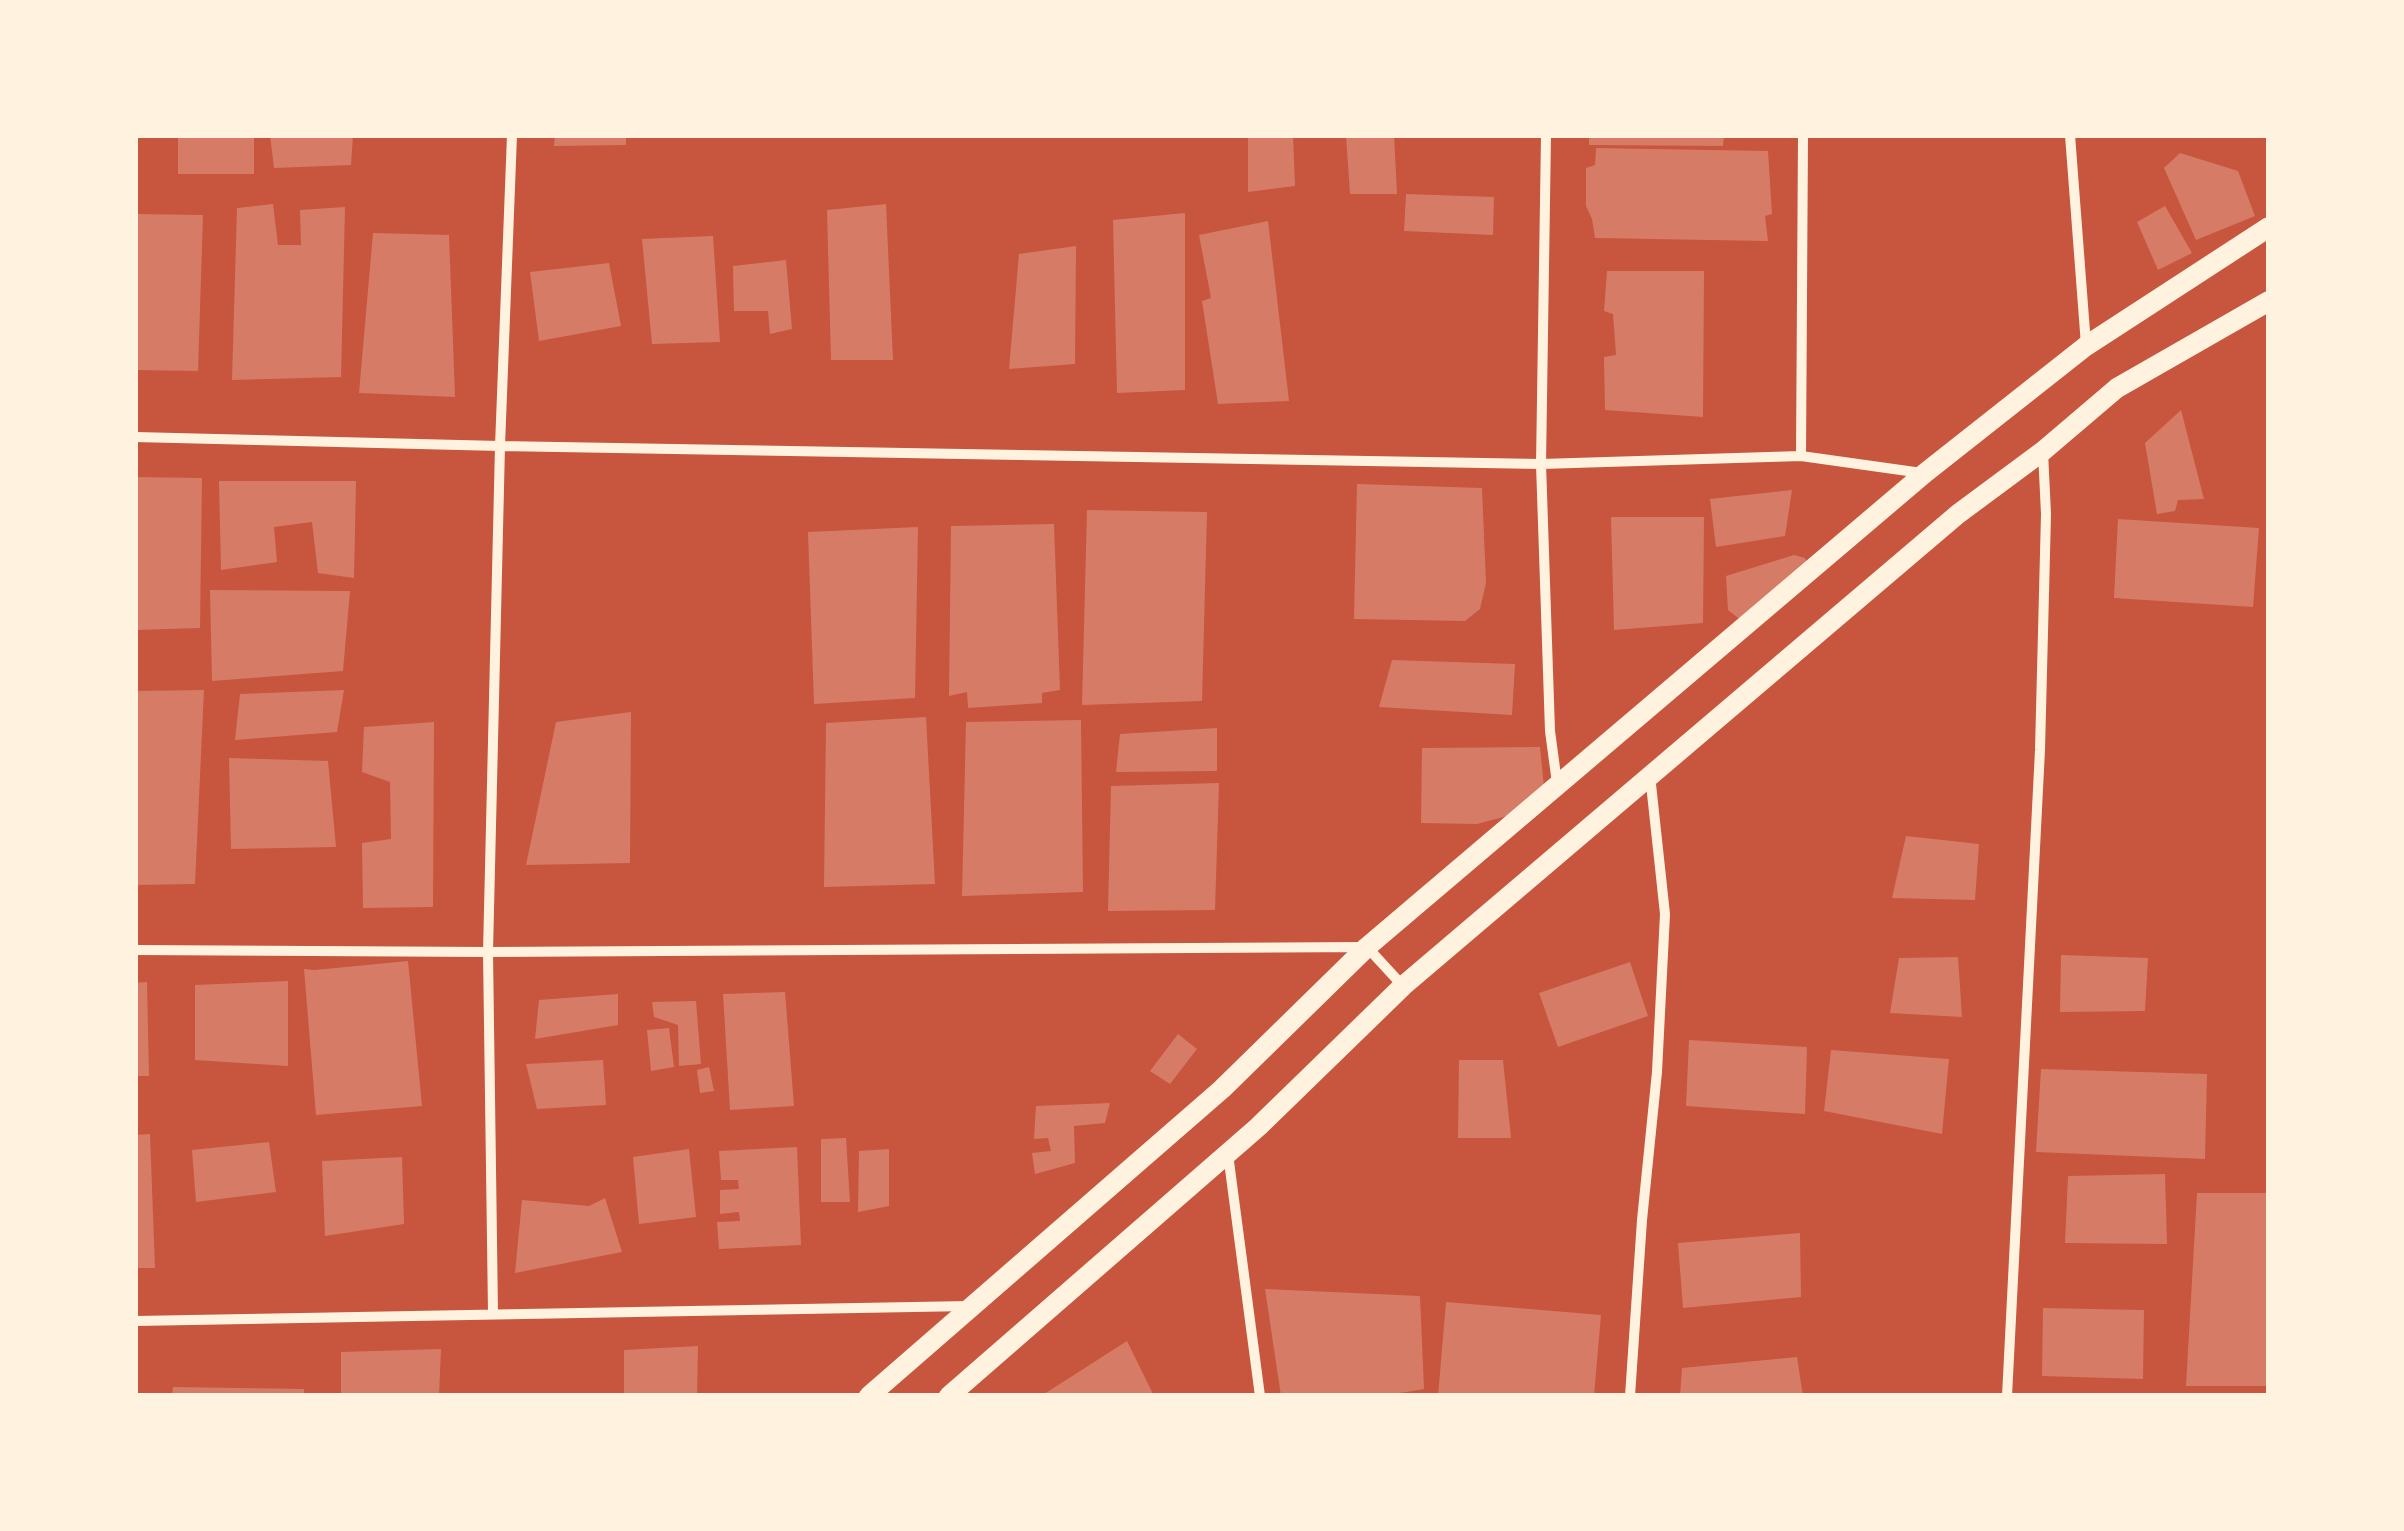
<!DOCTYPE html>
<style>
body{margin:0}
#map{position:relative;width:2404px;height:1531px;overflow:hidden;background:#c8553d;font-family:Roboto,sans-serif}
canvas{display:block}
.frame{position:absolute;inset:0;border:138px solid #fff3e0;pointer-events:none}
</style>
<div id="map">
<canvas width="2404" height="1531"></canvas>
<div class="frame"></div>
</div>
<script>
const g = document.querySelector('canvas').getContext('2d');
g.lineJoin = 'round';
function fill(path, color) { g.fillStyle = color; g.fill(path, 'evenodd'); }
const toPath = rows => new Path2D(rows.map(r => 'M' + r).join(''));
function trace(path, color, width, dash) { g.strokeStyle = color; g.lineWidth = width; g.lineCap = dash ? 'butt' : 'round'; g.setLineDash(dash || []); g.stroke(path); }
fill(toPath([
 [178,135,254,135,254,174,178,174],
 [270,135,353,135,351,165,274,168],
 [555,135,626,135,626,145,554,146],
 [1248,135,1293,135,1295,186,1248,192],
 [1346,135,1394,135,1397,194,1350,194],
 [1589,135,1724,135,1723,146,1589,145],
 [1596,148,1768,151,1772,214,1765,216,1768,241,1595,238,1592,219,1586,206,1586,168,1595,165],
 [2180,153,2238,171,2255,216,2196,240,2164,168],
 [1406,194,1494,197,1493,235,1404,231],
 [273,204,278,245,301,245,300,210,345,207,341,377,232,380,237,208],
 [886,204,893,360,831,360,827,210],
 [2165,206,2192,253,2158,270,2137,222],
 [1185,213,1185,390,1117,393,1113,220],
 [135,214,203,215,198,371,135,370],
 [1268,221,1289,401,1218,404,1202,301,1211,298,1199,235],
 [373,233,449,235,455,397,359,393],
 [713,236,720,342,652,344,642,239],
 [1076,246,1075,364,1009,369,1019,254],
 [786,260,792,329,770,334,768,311,734,311,733,266],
 [609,263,621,326,539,341,530,272],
 [1607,271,1704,271,1703,417,1605,410,1604,357,1616,355,1613,314,1604,311],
 [2181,410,2204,499,2178,500,2175,511,2157,514,2145,443],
 [135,477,202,478,200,628,135,630],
 [219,481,356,481,354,578,318,573,312,522,274,527,277,562,221,570],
 [1357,484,1482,488,1486,583,1480,609,1465,621,1354,619],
 [1792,490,1785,536,1716,547,1710,499],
 [1087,510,1207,512,1202,701,1082,705],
 [1611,517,1704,517,1703,623,1614,630],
 [2118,519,2259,528,2253,607,2114,598],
 [1054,524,1060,690,1042,693,1042,703,968,708,967,692,949,696,951,526],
 [918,527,915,698,814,704,808,532],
 [1794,555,1805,558,1807,563,1742,621,1728,610,1726,576],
 [210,590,350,591,343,671,212,681],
 [1392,660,1515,664,1512,715,1379,707],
 [204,690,195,884,135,885,135,691],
 [344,690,337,732,235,740,240,694],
 [631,712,630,863,526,865,556,722],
 [926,717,935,884,824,887,826,723],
 [1081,720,1083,892,962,896,966,722],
 [434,722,433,907,363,908,362,843,391,839,390,782,362,772,364,727],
 [1217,728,1217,771,1116,772,1120,734],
 [1540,747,1544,787,1507,816,1477,824,1421,823,1422,748],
 [229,758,328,761,336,847,231,849],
 [1219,783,1215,910,1108,911,1111,786],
 [1906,836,1979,844,1975,900,1892,898],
 [2061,955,2148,958,2145,1011,2060,1012],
 [1958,957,1962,1017,1890,1013,1899,958],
 [408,961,422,1106,316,1115,304,969,315,970],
 [1630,962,1648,1016,1558,1047,1539,993],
 [288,981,288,1066,195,1060,195,985],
 [147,982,149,1076,135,1076,135,983],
 [785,992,794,1106,730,1110,723,994],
 [618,994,618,1025,535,1039,539,1000],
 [696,1001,701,1064,679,1066,678,1025,654,1017,652,1002],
 [669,1028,674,1067,651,1071,647,1030],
 [1178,1034,1197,1049,1170,1084,1150,1071],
 [1689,1040,1807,1047,1805,1114,1686,1106],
 [1831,1050,1949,1059,1942,1134,1824,1111],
 [603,1060,606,1105,537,1109,526,1064],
 [1459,1060,1503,1060,1511,1138,1458,1138],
 [709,1067,714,1091,700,1093,697,1070],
 [2041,1069,2207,1074,2205,1159,2036,1152],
 [1110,1103,1105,1123,1074,1126,1075,1163,1035,1174,1032,1153,1051,1151,1048,1138,1034,1139,1036,1106],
 [150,1134,155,1268,135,1268,135,1135],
 [846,1138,850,1202,821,1202,821,1139],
 [269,1142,276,1192,196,1202,192,1150],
 [797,1147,801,1245,719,1249,717,1222,740,1221,739,1212,720,1214,720,1190,739,1189,738,1180,721,1180,719,1151],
 [689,1149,696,1217,639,1224,633,1157],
 [889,1149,889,1206,858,1212,859,1151],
 [402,1157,404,1224,325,1236,322,1161],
 [2165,1174,2167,1244,2065,1243,2068,1176],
 [2197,1193,2269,1193,2269,1386,2186,1386],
 [605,1198,622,1252,515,1273,522,1200,589,1206],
 [1800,1233,1801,1297,1683,1308,1678,1243],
 [1265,1289,1420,1296,1424,1389,1382,1396,1281,1396],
 [1446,1302,1601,1315,1594,1396,1438,1396],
 [2043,1308,2144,1310,2143,1379,2042,1376],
 [1127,1341,1154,1396,1041,1396],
 [698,1346,697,1396,624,1396,624,1350],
 [441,1349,439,1396,341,1396,341,1352],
 [1797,1357,1803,1396,1680,1396,1682,1368],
 [173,1387,304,1389,304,1396,172,1396]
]), '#d67c66');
trace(toPath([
 [1546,135,1541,464,1550,731,1557,783],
 [2070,135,2086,345],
 [135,437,500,446,1541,464,1801,456,1922,473],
 [1801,456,1803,135],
 [135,950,488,952,1367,947,1402,985],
 [1228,1154,1260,1396],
 [493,1313,488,952,500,446,512,135],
 [135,1321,969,1306],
 [1630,1396,1642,1220,1657,1072,1665,914,1650,775],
 [2007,1396,2040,750,2046,514,2043,452]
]), '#fff3e0', 10);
trace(toPath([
 [869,1396,1222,1089,1367,947,1925,473,2086,346,2269,227],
 [949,1396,1258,1127,1403,986,1958,514,2043,451,2117,388,2269,301]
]), '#fff3e0', 20);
</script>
